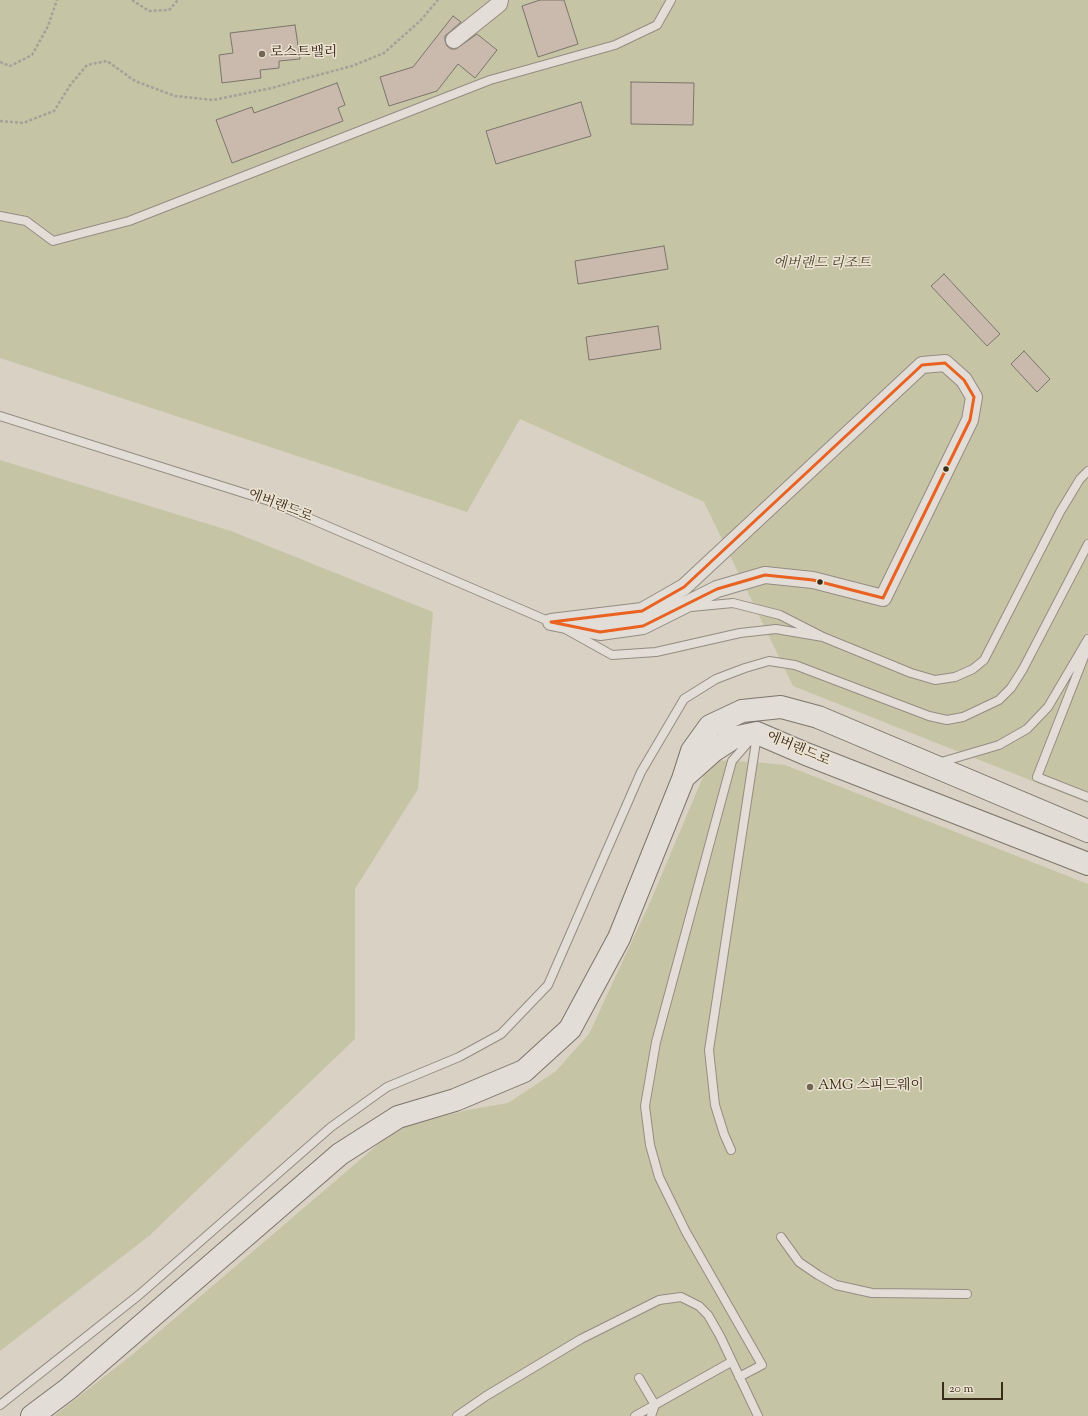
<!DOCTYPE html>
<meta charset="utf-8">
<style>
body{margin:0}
#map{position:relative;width:1088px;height:1416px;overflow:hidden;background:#d9d1c3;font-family:"Sorts Mill Goudy",serif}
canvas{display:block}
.scale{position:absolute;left:942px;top:1382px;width:61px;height:18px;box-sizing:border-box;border:2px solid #3b2b19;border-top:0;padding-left:5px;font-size:12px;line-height:14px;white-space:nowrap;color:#3b2b19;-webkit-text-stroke:3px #ece3d2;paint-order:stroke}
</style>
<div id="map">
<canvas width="1088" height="1416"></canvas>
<div class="scale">20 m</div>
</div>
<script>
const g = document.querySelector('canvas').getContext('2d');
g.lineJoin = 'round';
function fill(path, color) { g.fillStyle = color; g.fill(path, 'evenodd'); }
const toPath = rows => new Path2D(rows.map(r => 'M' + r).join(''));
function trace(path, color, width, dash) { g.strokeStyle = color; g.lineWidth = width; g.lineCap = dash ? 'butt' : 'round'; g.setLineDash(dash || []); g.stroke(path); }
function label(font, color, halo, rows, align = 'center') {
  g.font = font + ' "Sorts Mill Goudy","Noto Serif KR",serif'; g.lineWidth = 3; g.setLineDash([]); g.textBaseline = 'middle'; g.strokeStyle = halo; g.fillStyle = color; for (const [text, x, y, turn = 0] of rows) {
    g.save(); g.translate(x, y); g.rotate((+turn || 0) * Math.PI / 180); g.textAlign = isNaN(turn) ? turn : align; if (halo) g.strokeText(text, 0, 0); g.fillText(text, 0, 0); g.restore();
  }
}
fill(toPath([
 [0,0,1088,0,1088,803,793,686,704,502,520,419,467,512,0,358],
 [0,460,231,531,433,612,418,789,355,889,355,1039,149,1236,0,1351],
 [710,760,755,762,785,765,1088,884,1088,1416,54,1416,133,1354,396,1129,467,1110,508,1103,556,1071,589,1034,651,900]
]), '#c5c5a6');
const building = toPath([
 [540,0,564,0,578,44,538,57,522,6,540,0],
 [453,16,461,22,445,36,445,41,447,46,451,49,456,49,477,34,497,50,475,78,458,64,437,91,389,106,380,77,413,67,453,16],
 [295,25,300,59,279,61,279,68,260,70,261,78,222,83,219,55,233,53,230,33,295,25],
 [631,82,694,83,693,125,631,124,631,82],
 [337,83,345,105,338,108,343,121,232,163,216,120,252,107,254,113,337,83],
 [581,102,591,136,496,164,486,131,581,102],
 [664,246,668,269,578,284,575,261,664,246],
 [944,274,1000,334,987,346,931,286,944,274],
 [658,326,661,349,589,360,586,337,658,326],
 [1024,351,1050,379,1037,392,1011,364,1024,351]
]);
fill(building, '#cabaae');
trace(building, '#7c756c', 1);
const lane = toPath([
 [0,216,26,221,53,241,129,221,490,80,615,45,657,25,671,0],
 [0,416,269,501,553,623],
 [691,607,733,603,780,615,823,637,911,673,935,680,955,677,973,669,984,660,1060,512,1080,479,1088,471],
 [567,630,612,655,656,652,740,633,776,629,823,637],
 [1087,649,1037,777,1088,797],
 [938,763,999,745,1027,729,1048,707,1088,639],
 [731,1150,724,1134,715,1105,709,1050,757,735],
 [781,1237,799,1262,818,1275,836,1285,872,1293,967,1294],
 [739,1377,762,1365,686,1232,659,1177,650,1145,645,1106,656,1042,732,761,751,739],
 [639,1378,655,1405,651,1416],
 [0,1405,139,1295,331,1127,387,1087,459,1057,501,1034,548,985,641,772,684,699,716,679,745,668,769,661,795,665,929,716,947,720,963,717,999,700,1011,688,1023,669,1088,544],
 [457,1416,486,1396,581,1339,659,1300,681,1297,699,1306,708,1315,720,1336,758,1416],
 [635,1416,731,1362]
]);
const street = toPath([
 [454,40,499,4,500,0],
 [945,363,964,380,974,397,970,420,883,598,813,580,765,575,717,589,643,626,600,632,551,622,642,611,684,587,922,365,945,363]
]);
const secondary = toPath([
 [685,776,713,751,733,738,757,733,806,754,1088,864],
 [32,1416,68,1389,340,1154,398,1117,455,1100,524,1071,570,1029,619,938,683,779,692,751,710,726,742,711,781,707,818,717,1088,831]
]);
trace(lane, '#938c82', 10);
trace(street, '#938c82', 18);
trace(secondary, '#7c756c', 24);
trace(toPath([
 [132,0,149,11,169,10,178,0],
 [0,62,10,66,32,55,48,26,57,0],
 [0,121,23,123,54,111,71,84,87,65,107,61,135,81,175,96,213,100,272,88,307,78,352,66,384,53,420,21,438,0]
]), '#a5a098', 2.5, [3, 2]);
trace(lane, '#e2ded7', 8);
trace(street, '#e2ded7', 16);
trace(secondary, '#e2ded7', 22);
trace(toPath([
 [945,363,964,380,974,397,970,420,883,598,813,580,765,575,717,589,643,626,600,632,551,622,642,611,684,587,922,365,945,363]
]), '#e96222', 3);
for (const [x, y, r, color] of [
 [262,54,4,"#726554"],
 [946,469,3.5,"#3b2b19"],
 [820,582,3.5,"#3b2b19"],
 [810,1087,4,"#726554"]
]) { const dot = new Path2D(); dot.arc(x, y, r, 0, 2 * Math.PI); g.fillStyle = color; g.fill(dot); trace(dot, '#ece3d2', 1.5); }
label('14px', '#3b2b19', '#ece3d2', [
 ["로스트밸리",270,54],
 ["AMG 스피드웨이",818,1087]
], 'left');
label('italic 14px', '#534831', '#ece3d2', [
 ["에버랜드 리조트",822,265]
]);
label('14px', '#3b2b19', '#ece3d2', [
 ["에버랜드로",280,507,21],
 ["에버랜드로",798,750,23]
]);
</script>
